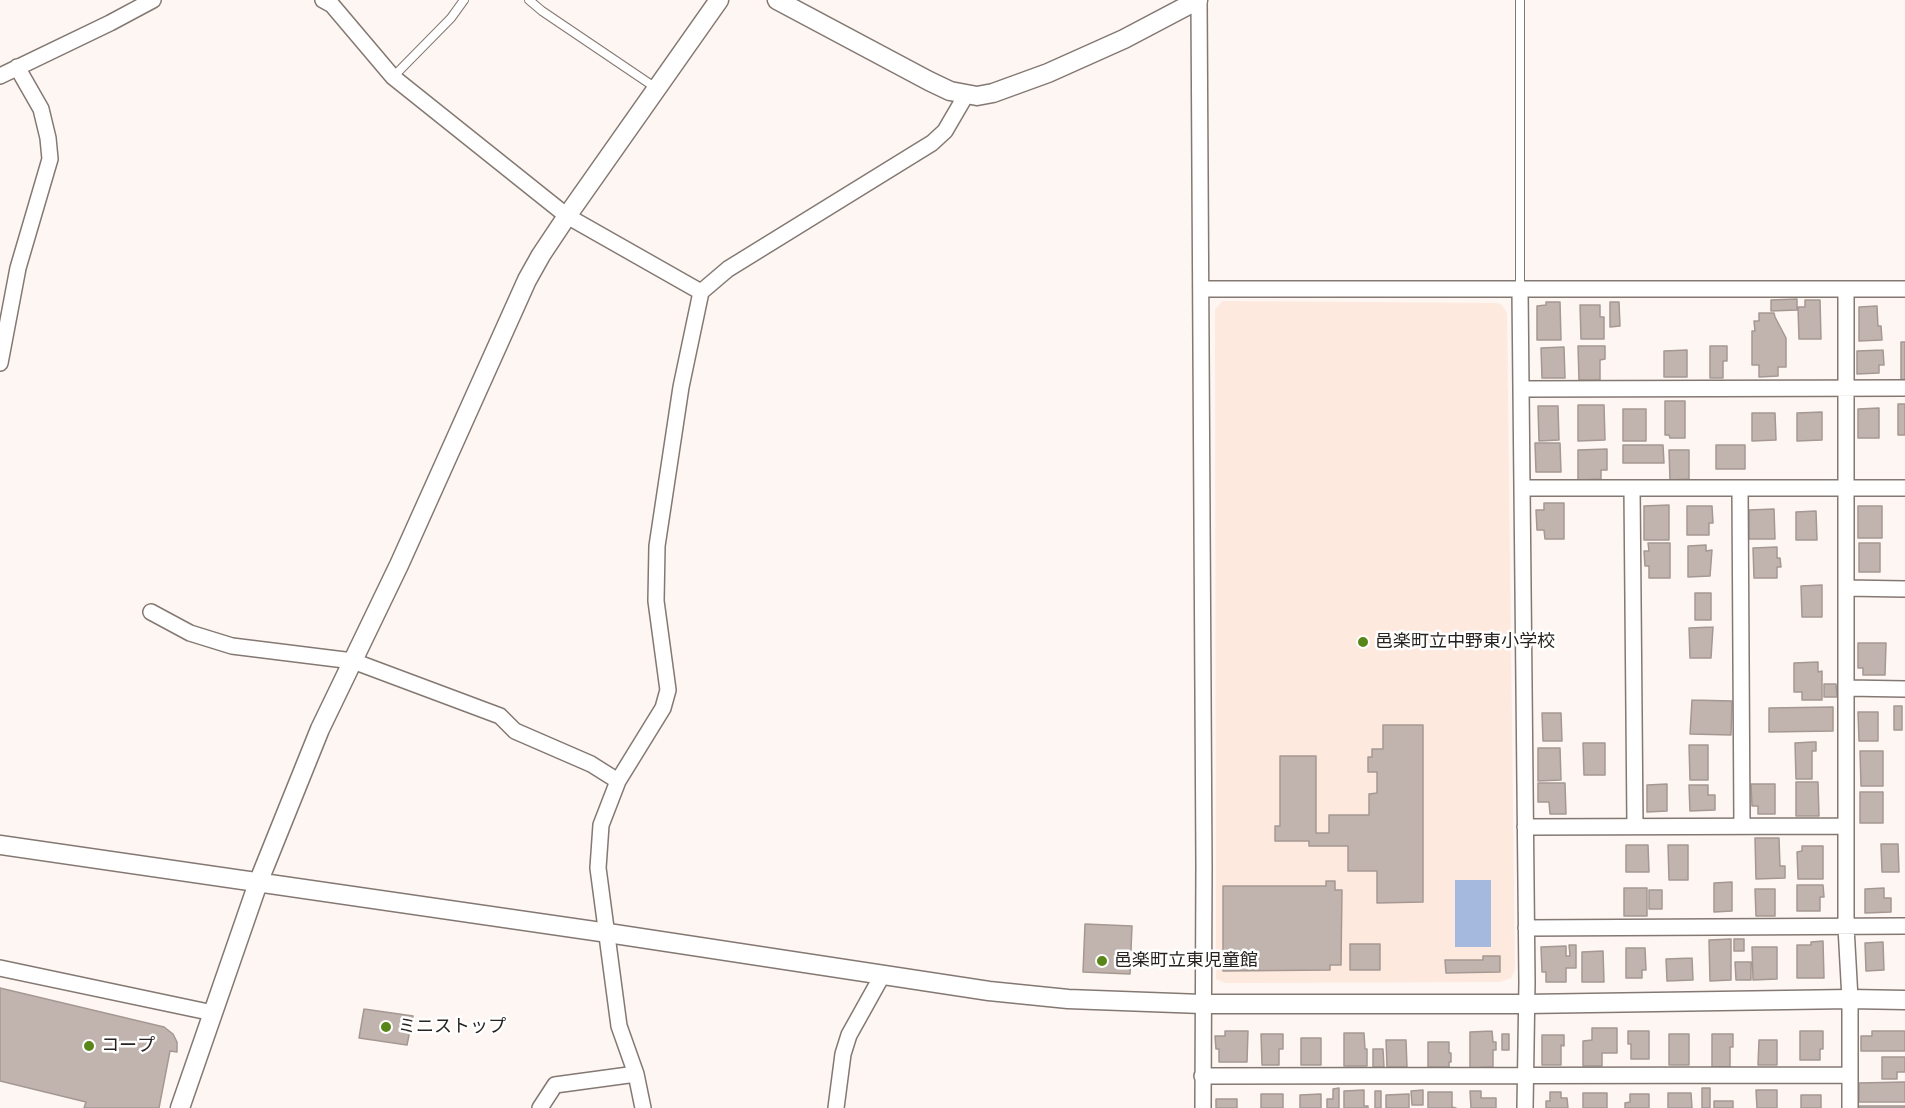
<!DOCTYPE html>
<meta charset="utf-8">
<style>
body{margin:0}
canvas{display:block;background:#fef6f2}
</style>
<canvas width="1905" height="1108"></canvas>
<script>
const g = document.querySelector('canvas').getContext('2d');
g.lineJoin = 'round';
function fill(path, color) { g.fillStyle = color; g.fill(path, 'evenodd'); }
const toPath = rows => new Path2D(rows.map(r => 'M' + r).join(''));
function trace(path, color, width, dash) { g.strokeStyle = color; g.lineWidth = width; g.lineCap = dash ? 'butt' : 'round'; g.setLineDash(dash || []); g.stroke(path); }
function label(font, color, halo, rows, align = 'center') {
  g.font = font + ' "DM Sans","Noto Sans JP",sans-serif'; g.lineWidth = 5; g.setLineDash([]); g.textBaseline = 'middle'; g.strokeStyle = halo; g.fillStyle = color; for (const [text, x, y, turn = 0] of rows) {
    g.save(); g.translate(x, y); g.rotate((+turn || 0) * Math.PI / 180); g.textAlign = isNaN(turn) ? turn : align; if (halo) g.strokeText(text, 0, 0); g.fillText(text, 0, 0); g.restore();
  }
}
fill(toPath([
 [1222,301,1497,303,1502,305,1507,313,1515,970,1511,978,1500,982,1225,983,1216,979,1215,310]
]), '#fee9de');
fill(toPath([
 [1455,880,1491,880,1491,947,1455,947]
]), '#a5b8de');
const building = toPath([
 [1797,299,1797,310,1771,311,1771,300,1797,299],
 [1805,300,1820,300,1821,339,1799,339,1798,307,1805,307,1805,300],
 [1546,302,1560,302,1561,340,1537,340,1537,306,1546,305,1546,302],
 [1610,302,1619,302,1620,326,1610,327,1610,302],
 [1580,305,1600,305,1600,317,1604,317,1604,339,1581,339,1580,305],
 [1877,306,1878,326,1881,326,1882,340,1859,341,1859,307,1877,306],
 [1759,313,1774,313,1775,317,1786,338,1786,367,1778,367,1778,376,1759,377,1759,365,1752,365,1752,331,1755,331,1754,321,1759,321,1759,313],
 [1901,342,1905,342,1905,379,1901,380,1901,342],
 [1578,346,1605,346,1605,359,1600,360,1600,380,1579,380,1578,346],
 [1710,346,1727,346,1727,361,1723,361,1723,378,1710,378,1710,346],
 [1564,347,1565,378,1542,378,1541,348,1564,347],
 [1687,350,1687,377,1664,377,1664,351,1687,350],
 [1883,350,1884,365,1879,365,1879,373,1857,374,1857,351,1883,350],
 [1665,401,1685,401,1685,438,1670,438,1669,435,1665,435,1665,401],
 [1898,404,1905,404,1905,435,1898,435,1898,404],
 [1578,405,1604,405,1605,440,1578,441,1578,405],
 [1538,406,1558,406,1559,440,1539,441,1538,406],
 [1879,408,1879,438,1858,438,1858,409,1879,408],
 [1623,409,1646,409,1646,441,1623,441,1623,409],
 [1822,412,1822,440,1797,441,1797,413,1822,412],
 [1752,413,1775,413,1776,440,1752,441,1752,413],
 [1535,443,1560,443,1561,472,1536,472,1535,443],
 [1623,445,1663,445,1664,463,1623,463,1623,445],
 [1716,445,1745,445,1745,469,1716,469,1716,445],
 [1607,449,1607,470,1601,470,1601,479,1578,480,1578,450,1607,449],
 [1669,450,1689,450,1689,479,1670,480,1669,450],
 [1544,503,1564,503,1564,539,1545,539,1544,530,1537,530,1536,510,1544,510,1544,503],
 [1669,505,1669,540,1644,540,1644,506,1669,505],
 [1687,506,1712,506,1713,523,1709,523,1709,535,1687,535,1687,506],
 [1858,506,1882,506,1882,538,1858,538,1858,506],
 [1774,509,1775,539,1749,539,1749,510,1774,509],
 [1816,511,1817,540,1796,540,1796,512,1816,511],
 [1648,543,1670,543,1670,578,1649,578,1649,566,1645,566,1644,551,1649,551,1648,543],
 [1859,543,1880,543,1880,572,1859,572,1859,543],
 [1706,545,1706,551,1712,550,1710,576,1688,577,1688,546,1706,545],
 [1777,547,1777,558,1780,558,1781,567,1777,567,1777,578,1754,578,1753,548,1777,547],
 [1822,585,1822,617,1802,617,1801,586,1822,585],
 [1695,593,1711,593,1711,620,1695,620,1695,593],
 [1713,627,1711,658,1690,658,1689,628,1713,627],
 [1858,643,1886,643,1885,675,1863,675,1863,668,1858,668,1858,643],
 [1818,662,1818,672,1822,671,1822,700,1802,700,1802,692,1794,692,1794,663,1818,662],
 [1824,684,1836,684,1837,697,1824,697,1824,684],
 [1692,700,1732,701,1731,735,1690,734,1692,700],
 [1894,706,1902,706,1902,730,1894,730,1894,706],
 [1833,707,1833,731,1769,732,1769,708,1833,707],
 [1858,712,1878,712,1878,741,1859,741,1858,712],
 [1542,713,1561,713,1562,741,1543,741,1542,713],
 [1383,725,1423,725,1423,902,1377,903,1377,871,1348,871,1348,846,1309,846,1309,841,1275,841,1275,826,1280,826,1280,756,1316,756,1316,833,1329,833,1329,815,1369,815,1369,794,1377,793,1377,772,1368,772,1368,757,1372,757,1372,749,1383,749,1383,725],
 [1812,742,1816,742,1816,751,1812,751,1812,779,1796,779,1795,743,1812,742],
 [1583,743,1605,743,1605,775,1584,775,1583,743],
 [1689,745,1708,745,1708,780,1690,780,1689,745],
 [1538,748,1560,748,1561,780,1538,781,1538,748],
 [1860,751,1883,751,1883,786,1861,786,1860,751],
 [1796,782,1818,782,1819,816,1796,816,1796,782],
 [1538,783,1565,783,1566,814,1550,814,1549,802,1538,802,1538,783],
 [1667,784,1667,811,1647,812,1647,785,1667,784],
 [1751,784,1775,784,1775,814,1758,814,1758,806,1752,806,1751,784],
 [1689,785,1708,785,1708,795,1715,795,1715,810,1690,811,1689,785],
 [1860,792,1883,792,1883,823,1860,823,1860,792],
 [1755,838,1779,838,1780,866,1785,866,1785,878,1756,879,1755,838],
 [1881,844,1898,844,1899,872,1882,872,1881,844],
 [1626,845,1648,845,1649,872,1626,872,1626,845],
 [1668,845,1688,845,1688,880,1669,880,1668,845],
 [1802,846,1823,846,1823,879,1798,879,1797,852,1802,851,1802,846],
 [1326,881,1335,881,1335,890,1342,890,1341,965,1330,965,1330,970,1223,971,1223,886,1326,886,1326,881],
 [1732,882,1732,911,1714,912,1714,883,1732,882],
 [1797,885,1823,885,1824,897,1820,897,1820,911,1797,911,1797,885],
 [1624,888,1647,888,1647,916,1624,916,1624,888],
 [1884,888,1884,898,1891,898,1891,912,1865,913,1865,889,1884,888],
 [1755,889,1775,889,1775,916,1756,916,1755,889],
 [1649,890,1662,890,1662,909,1649,909,1649,890],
 [1085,924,1132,926,1130,974,1083,972,1085,924],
 [1731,939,1731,980,1710,981,1709,940,1731,939],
 [1734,939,1744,939,1744,951,1734,951,1734,939],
 [1823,941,1824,978,1797,978,1797,945,1811,945,1811,942,1823,941],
 [1883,942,1884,970,1866,971,1865,943,1883,942],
 [1350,944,1380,944,1380,970,1350,970,1350,944],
 [1569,945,1576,945,1576,968,1566,968,1566,982,1546,982,1546,972,1542,972,1541,947,1566,946,1566,956,1570,956,1569,945],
 [1752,947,1777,947,1777,979,1753,980,1752,947],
 [1626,948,1645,948,1646,970,1642,970,1642,978,1626,978,1626,948],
 [1603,951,1604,982,1582,982,1582,952,1603,951],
 [1483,956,1500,956,1500,972,1446,973,1445,960,1483,960,1483,956],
 [1692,958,1693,980,1667,981,1666,959,1692,958],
 [1735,962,1751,962,1751,980,1736,980,1735,962],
 [0,988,164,1027,173,1034,177,1042,177,1052,170,1051,159,1108,84,1108,86,1102,0,1081,0,988],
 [364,1009,413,1016,407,1045,359,1038,364,1009],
 [1592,1028,1617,1028,1617,1053,1602,1053,1602,1066,1583,1066,1583,1041,1592,1040,1592,1028],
 [1225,1031,1248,1031,1247,1062,1219,1062,1219,1049,1216,1049,1215,1036,1225,1036,1225,1031],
 [1492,1031,1493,1042,1496,1042,1496,1050,1493,1050,1493,1067,1470,1068,1470,1032,1492,1031],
 [1628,1031,1649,1031,1649,1059,1631,1059,1631,1044,1628,1044,1628,1031],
 [1800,1031,1823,1031,1823,1049,1820,1049,1820,1060,1800,1060,1800,1031],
 [1872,1031,1905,1031,1905,1051,1861,1051,1861,1036,1872,1036,1872,1031],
 [1344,1033,1364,1033,1365,1049,1367,1049,1367,1066,1344,1066,1344,1033],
 [1261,1034,1283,1034,1283,1049,1279,1049,1279,1065,1262,1065,1261,1034],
 [1502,1034,1509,1034,1509,1050,1502,1050,1502,1034],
 [1669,1034,1689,1034,1689,1065,1669,1065,1669,1034],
 [1712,1034,1733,1034,1733,1047,1730,1047,1730,1067,1712,1067,1712,1034],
 [1542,1035,1564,1035,1564,1046,1561,1045,1561,1065,1542,1065,1542,1035],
 [1301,1038,1321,1038,1321,1065,1301,1065,1301,1038],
 [1386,1040,1406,1040,1407,1067,1387,1067,1386,1040],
 [1759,1040,1777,1040,1777,1065,1758,1065,1759,1040],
 [1428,1042,1449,1042,1449,1053,1451,1053,1451,1062,1449,1062,1449,1067,1428,1067,1428,1042],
 [1373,1049,1383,1049,1384,1067,1373,1067,1373,1049],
 [1882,1057,1905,1057,1905,1072,1897,1072,1897,1079,1882,1079,1882,1057],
 [1905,1082,1905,1102,1859,1102,1859,1083,1905,1082],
 [1339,1088,1339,1108,1327,1108,1327,1099,1333,1099,1333,1089,1339,1088],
 [1702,1088,1710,1088,1710,1108,1702,1108,1702,1088],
 [1364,1090,1364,1106,1368,1106,1368,1108,1344,1108,1344,1091,1364,1090],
 [1423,1090,1423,1105,1412,1105,1411,1091,1423,1090],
 [1756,1090,1777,1090,1777,1108,1757,1108,1756,1090],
 [1375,1091,1381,1091,1381,1108,1375,1108,1375,1091],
 [1470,1091,1481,1091,1481,1098,1496,1098,1496,1108,1471,1108,1470,1091],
 [1428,1092,1452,1092,1452,1107,1456,1108,1428,1108,1428,1092],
 [1550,1092,1561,1092,1561,1098,1567,1098,1568,1108,1546,1108,1546,1101,1550,1101,1550,1092],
 [1583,1093,1607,1093,1607,1108,1583,1108,1583,1093],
 [1668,1093,1691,1093,1692,1108,1668,1108,1668,1093],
 [1261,1094,1283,1094,1283,1108,1261,1108,1261,1094],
 [1321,1094,1321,1108,1300,1108,1300,1095,1321,1094],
 [1409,1094,1409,1108,1386,1108,1386,1095,1409,1094],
 [1630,1094,1649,1094,1649,1108,1625,1108,1625,1103,1630,1102,1630,1094],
 [1801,1095,1821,1095,1821,1108,1801,1108,1801,1095],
 [1216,1099,1237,1099,1237,1108,1216,1108,1216,1099],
 [1714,1101,1733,1101,1733,1108,1714,1108,1714,1101],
 [1859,1106,1905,1106,1905,1108,1859,1108,1859,1106]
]);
fill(building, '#c1b4ae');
trace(building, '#a59892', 1.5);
const service = toPath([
 [529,0,542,11,656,88],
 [393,77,451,18,464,0],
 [1520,290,1520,0]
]);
const minor = toPath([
 [323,0,332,5,393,77,567,216,701,292],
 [1199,0,1204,865,1203,1108],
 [0,76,110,23,153,0],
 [1201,289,1905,289],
 [1846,289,1846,927,1850,999,1850,1108],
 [1520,290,1527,982,1525,1108],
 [0,363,18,268,50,159,48,138,41,109,17,67],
 [1521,389,1905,388],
 [1522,488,1905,488],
 [1632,488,1635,826],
 [1740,488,1742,826],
 [1846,588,1905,589],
 [151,612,190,633,232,646,353,661,500,716,515,731,591,764,618,781],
 [1847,688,1905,689],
 [1525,827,1846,826],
 [1526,928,1905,926],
 [0,968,213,1013],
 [1202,1076,1849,1075],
 [540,1108,555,1085,636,1074],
 [643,1108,636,1074,619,1026,598,868,601,825,618,781,663,708,668,690,656,601,657,546,681,387,701,292,728,269,932,143,945,131,966,95],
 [836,1108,843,1054,849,1035,883,974]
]);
const tertiary = toPath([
 [777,0,929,81,950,91,977,96,993,93,1048,73,1124,39,1198,0],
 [0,845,608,933,989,991,1068,999,1202,1004,1526,1004,1850,999,1905,1000],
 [180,1108,258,883,320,729,399,565,527,280,541,255,567,216,719,0]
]);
trace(service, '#847872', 10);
trace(minor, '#847872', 18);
trace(tertiary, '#847872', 21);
trace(service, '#fff', 8);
trace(minor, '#fff', 15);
trace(tertiary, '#fff', 18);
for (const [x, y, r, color] of [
 [1363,642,6,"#588618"],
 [1102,961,6,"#588618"],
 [386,1027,6,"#588618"],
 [89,1046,6,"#588618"]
]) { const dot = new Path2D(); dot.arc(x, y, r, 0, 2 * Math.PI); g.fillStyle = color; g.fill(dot); trace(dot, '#fff', 2); }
label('18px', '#272220', '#fff', [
 ["邑楽町立中野東小学校",1375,642],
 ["邑楽町立東児童館",1114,961],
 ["ミニストップ",398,1027],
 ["コープ",101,1046]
], 'left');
</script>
